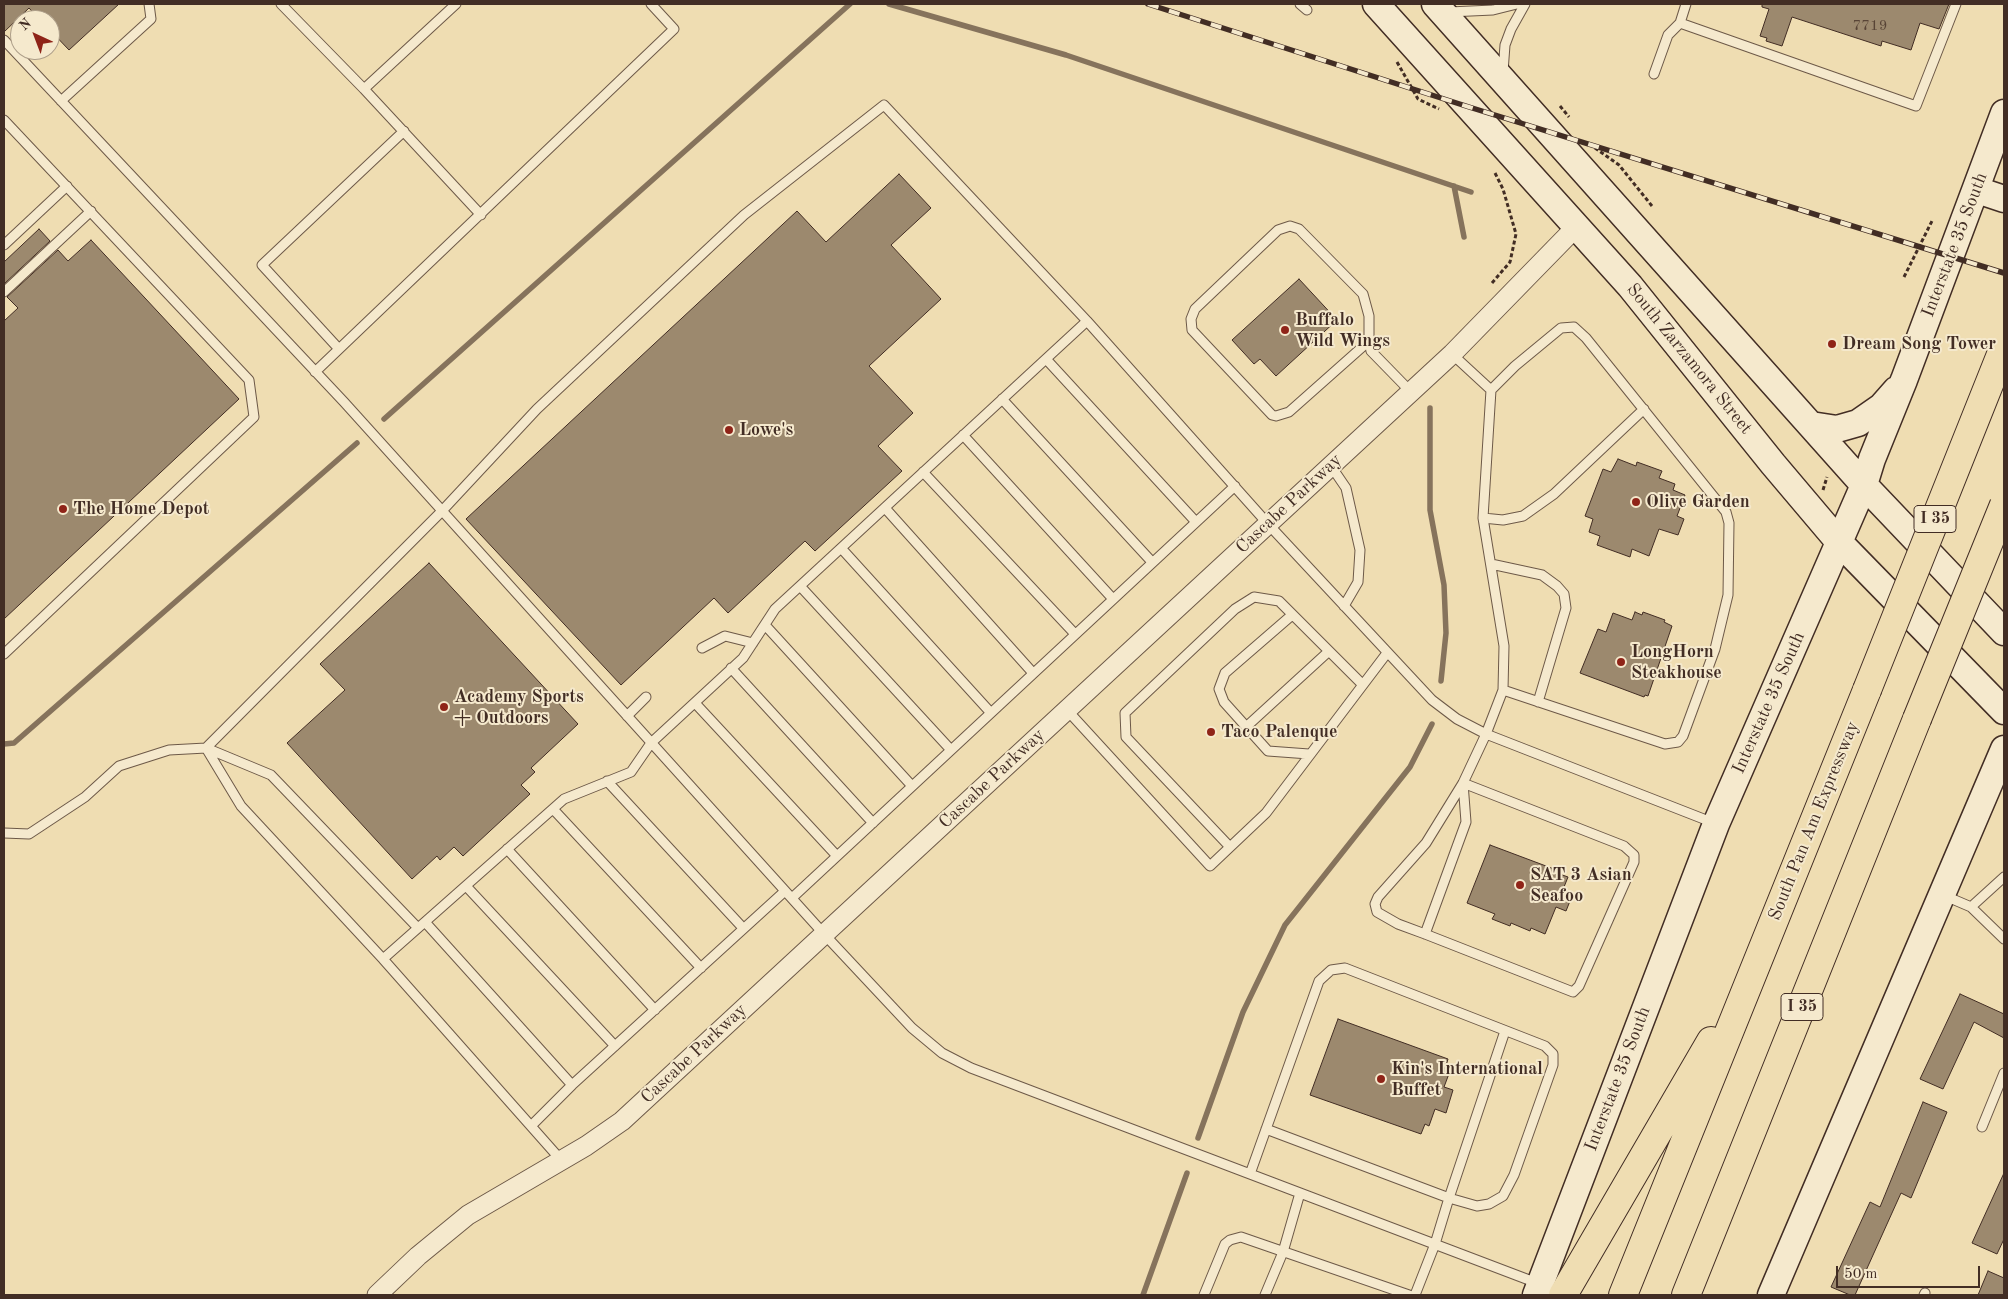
<!DOCTYPE html>
<style>
body{margin:0}
#map{position:relative;width:2008px;height:1299px;overflow:hidden;background:#efddb2;font-family:"Old Standard TT",serif}
canvas{display:block}
.frame{position:absolute;inset:0;border:5px solid #422d24;pointer-events:none}
.north{position:absolute;left:10px;top:10px;width:50px;height:50px;box-sizing:border-box;background:#f5e9cd;border:1px solid #ad9e89;border-radius:50%;rotate:317deg;font-size:14px;font-weight:700;line-height:20px;text-align:center;color:#422d24}
.north::after{content:'';display:block;margin:auto;width:18px;height:22px;background:#8f2418;clip-path:polygon(50% 0,100% 100%,50% 72%,0 100%)}
.scale{position:absolute;left:1836px;top:1266px;width:144px;height:22px;box-sizing:border-box;border:2px solid #422d24;border-top:0;padding-left:6px;font-size:15px;line-height:18px;white-space:nowrap;color:#422d24;-webkit-text-stroke:4px #f5e9cd;paint-order:stroke}
</style>
<div id="map">
<canvas width="2008" height="1299"></canvas>
<div class="frame"></div>
<div class="north">N</div>
<div class="scale">50 m</div>
</div>
<script>
const g = document.querySelector('canvas').getContext('2d');
g.lineJoin = 'round';
const toPath = rows => new Path2D(rows.map(r => 'M' + r).join(''));
function trace(path, color, width, dash) { g.strokeStyle = color; g.lineWidth = width; g.lineCap = dash ? 'butt' : 'round'; g.setLineDash(dash || []); g.stroke(path); }
function fill(path, color) { g.fillStyle = color; g.fill(path, 'evenodd'); }
function label(font, color, halo, rows, align = 'center') {
  g.font = font + ' "Old Standard TT",serif'; g.lineWidth = 4; g.setLineDash([]); g.textBaseline = 'middle'; g.strokeStyle = halo; g.fillStyle = color; for (const [text, x, y, turn = 0] of rows) {
    g.save(); g.translate(x, y); g.rotate((+turn || 0) * Math.PI / 180); g.textAlign = isNaN(turn) ? turn : align; if (halo) g.strokeText(text, 0, 0); g.fillText(text, 0, 0); g.restore();
  }
}
trace(toPath([
 [889,4,1066,55,1471,192],
 [1454,186,1464,237],
 [1430,408,1430,510,1444,585,1446,633,1441,681],
 [384,419,850,4],
 [4,744,14,743,357,443],
 [1198,1138,1243,1012,1285,925,1410,767,1432,724],
 [1143,1295,1187,1173]
]), '#86735c', 5.5);
const building = toPath([
 [4,4,119,4,69,50,50,30,50,20,40,20,29,8,4,32,4,4],
 [1762,4,1949,4,1939,29,1920,23,1911,50,1882,41,1881,46,1792,17,1782,46,1766,41,1767,38,1760,36,1769,9,1762,7,1762,4],
 [899,174,931,208,891,245,941,299,869,366,913,413,878,446,902,471,815,551,805,541,728,613,714,598,621,685,466,519,797,211,826,242,899,174],
 [39,229,50,241,4,284,4,262,39,229],
 [91,240,239,399,4,619,4,321,18,308,7,297,58,250,68,261,91,240],
 [1299,279,1337,320,1276,376,1260,359,1254,364,1232,340,1299,279],
 [1618,459,1636,466,1637,462,1662,471,1659,478,1675,484,1673,490,1685,495,1677,516,1684,519,1678,535,1659,529,1649,556,1632,549,1630,557,1597,545,1600,536,1589,532,1593,519,1585,516,1603,469,1611,472,1618,459],
 [429,563,578,724,531,768,535,772,521,785,530,794,463,856,454,847,440,860,437,856,412,879,287,743,345,690,320,664,429,563],
 [1635,612,1642,615,1643,612,1665,620,1664,622,1672,626,1648,696,1645,695,1644,697,1580,673,1598,629,1606,632,1613,613,1632,620,1635,612],
 [1490,845,1554,869,1554,872,1568,877,1562,892,1572,896,1566,911,1556,907,1545,934,1531,928,1530,931,1511,923,1510,926,1492,919,1495,914,1467,903,1490,845],
 [1960,994,2004,1014,2004,1038,1974,1022,1943,1089,1920,1079,1960,994],
 [1338,1019,1448,1059,1445,1069,1450,1071,1444,1087,1453,1090,1446,1113,1435,1109,1429,1126,1425,1124,1421,1134,1310,1095,1338,1019],
 [1923,1102,1947,1112,1911,1198,1901,1193,1855,1295,1850,1295,1831,1287,1870,1202,1880,1207,1923,1102],
 [2004,1173,2004,1239,1997,1254,1972,1243,2004,1173],
 [1988,1271,2004,1278,2004,1295,1978,1295,1988,1271]
]);
fill(building, '#9c896e');
trace(building, '#422d24', 1);
const lane = toPath([
 [281,4,364,89],
 [456,4,364,89,481,215],
 [1300,4,1307,10],
 [1686,4,1680,23,1916,106,1956,4],
 [1449,12,1493,10,1517,4],
 [4,40,344,402,824,934,912,1028,942,1053,971,1068,1537,1283],
 [1503,72,1505,45,1511,29,1525,4],
 [1654,74,1668,35,1680,23],
 [61,101,151,19,149,4],
 [4,120,249,380,254,417,4,654],
 [4,245,67,186],
 [4,292,91,211],
 [1369,341,1289,412,1276,416,1272,415,1192,330,1191,319,1195,309,1278,230,1290,226,1299,229,1363,294,1369,316,1369,341,1371,351,1411,392],
 [339,349,262,265,404,131],
 [1046,359,1196,522],
 [315,372,674,29,651,4],
 [1491,390,1515,366,1561,328,1574,327,1586,338,1726,512,1729,523,1728,595,1715,649,1683,736,1678,742,1665,744,1503,690],
 [1002,399,1152,562],
 [963,435,1113,599],
 [1331,466,1346,488,1360,550,1358,582,1344,606],
 [923,472,1075,634],
 [885,508,1033,673],
 [1483,518,1503,520,1523,516,1554,494,1644,409],
 [841,548,991,713],
 [1491,564,1542,575,1557,586,1564,594,1566,608,1538,702],
 [800,586,951,750],
 [1292,615,1225,673,1219,689,1224,702,1268,751,1309,754],
 [765,625,912,786],
 [702,648,725,636,753,643],
 [731,668,873,823],
 [695,703,837,856],
 [1067,710,1210,866,1266,813,1387,653],
 [627,716,646,697],
 [1246,727,1328,652],
 [607,781,743,928],
 [553,809,701,968],
 [4,833,29,834,85,797,119,766,169,750,206,748,241,806,383,959,561,1160],
 [1230,847,1126,737,1125,713,1235,609,1254,597,1279,601,1362,684],
 [507,849,655,1010],
 [466,886,615,1046],
 [1943,895,1971,907,2004,877],
 [792,898,1235,486],
 [1971,907,2004,939],
 [425,922,572,1085],
 [418,928,271,775,206,748,441,512,537,409,744,215,884,105,1087,321,1268,524,1432,700,1457,719,1486,734,1714,823],
 [1425,934,1466,822,1463,783,1624,846,1634,855,1634,862,1579,986,1573,992,1425,934,1398,924,1377,912,1375,904,1378,897,1426,843,1463,783,1486,734,1503,690,1504,646,1483,518,1491,390,1452,354],
 [383,959,564,799,631,772,651,743,743,658,775,609,1087,321],
 [531,1126,572,1085,785,891],
 [1982,1127,2004,1073],
 [1266,1129,1449,1198,1505,1031],
 [1250,1174,1319,981,1331,970,1345,968,1545,1046,1553,1054,1553,1065,1514,1175,1503,1196,1489,1204,1477,1206,1449,1198,1435,1244,1415,1295],
 [1204,1295,1225,1244,1230,1240,1241,1237,1409,1295],
 [1265,1295,1283,1252,1300,1193],
 [1924,1295,1925,1293]
]);
const street = toPath([
 [377,1295,418,1256,468,1215,586,1146,622,1121,1452,354,1577,226]
]);
const secondary = toPath([
 [1376,4,1630,286,1773,464,1839,542,2004,711],
 [1435,4,1864,485,2004,632],
 [1977,190,2004,199],
 [1811,425,1837,429,1858,423,1881,407,1896,390],
 [1536,1295,1716,824,1864,485,1872,459,1904,380,2004,113],
 [1771,1295,2004,749]
]);
const highway = toPath([
 [1563,1295,1711,1041],
 [1623,1295,1867,690],
 [1686,1295,1917,719]
]);
trace(lane, '#6d5948', 11);
trace(street, '#6d5948', 21);
trace(secondary, '#422d24', 29);
trace(highway, '#422d24', 30);
trace(toPath([
 [1397,62,1418,99,1439,109],
 [1560,106,1569,117],
 [1595,148,1619,165,1652,206],
 [1904,277,1932,221],
 [1492,283,1510,262,1516,234,1503,189,1494,171],
 [1823,490,1827,477]
]), '#422d24', 3, [4, 2.5]);
trace(lane, '#f5e9cd', 9);
trace(street, '#f5e9cd', 19);
trace(secondary, '#f5e9cd', 26);
trace(highway, '#efddb2', 28);
const rail = toPath([
 [1148,4,1469,107,2004,273]
]);
trace(rail, '#422d24', 5.5);
trace(rail, '#f5e9cd', 4, [11]);
const highwayBridge = toPath([
 [1867,690,2004,347],
 [1917,719,2004,505]
]);
trace(highwayBridge, '#422d24', 30, []);
trace(highwayBridge, '#efddb2', 28);
for (const [x, y, r, color] of [
 [1285,330,5,"#8f2418"],
 [1832,344,5,"#8f2418"],
 [729,430,5,"#8f2418"],
 [1636,502,5,"#8f2418"],
 [63,509,5,"#8f2418"],
 [1621,662,5,"#8f2418"],
 [444,707,5,"#8f2418"],
 [1211,732,5,"#8f2418"],
 [1520,885,5,"#8f2418"],
 [1381,1079,5,"#8f2418"]
]) { const dot = new Path2D(); dot.arc(x, y, r, 0, 2 * Math.PI); g.fillStyle = color; g.fill(dot); trace(dot, '#f5e9cd', 2); }
label('15px', '#584436', null, [
 ["7719",1870,26]
]);
for (const [x, y, w] of [
 [1935,519,42],
 [1802,1007,42]
]) { const box = new Path2D(); box.roundRect(x - w / 2, y - 13.5, w, 27, 4); g.fillStyle = '#f5e9cd'; g.fill(box); trace(box, '#422d24', 1); }
label('bold 16px', '#422d24', null, [
 ["I 35",1935,519],
 ["I 35",1802,1007]
]);
label('18px', '#422d24', '#f5e9cd', [
 ["Interstate 35 South",1955,245,-69],
 ["South Zarzamora Street",1689,359,51],
 ["Cascabe Parkway",1289,504,-43],
 ["Interstate 35 South",1769,703,-66],
 ["Cascabe Parkway",992,779,-43],
 ["South Pan Am Expressway",1814,821,-68],
 ["Cascabe Parkway",694,1054,-43],
 ["Interstate 35 South",1618,1079,-69]
]);
label('bold 18px', '#422d24', '#f5e9cd', [
 ["Buffalo",1295,320],
 ["Wild Wings",1295,341],
 ["Dream Song Tower",1842,344],
 ["Lowe's",739,430],
 ["Olive Garden",1646,502],
 ["The Home Depot",73,509],
 ["LongHorn",1631,652],
 ["Steakhouse",1631,673],
 ["Academy Sports",454,697],
 ["+ Outdoors",454,718],
 ["Taco Palenque",1221,732],
 ["SAT 3 Asian",1530,875],
 ["Seafoo",1530,896],
 ["Kin's International",1391,1069],
 ["Buffet",1391,1090]
], 'left');
</script>
